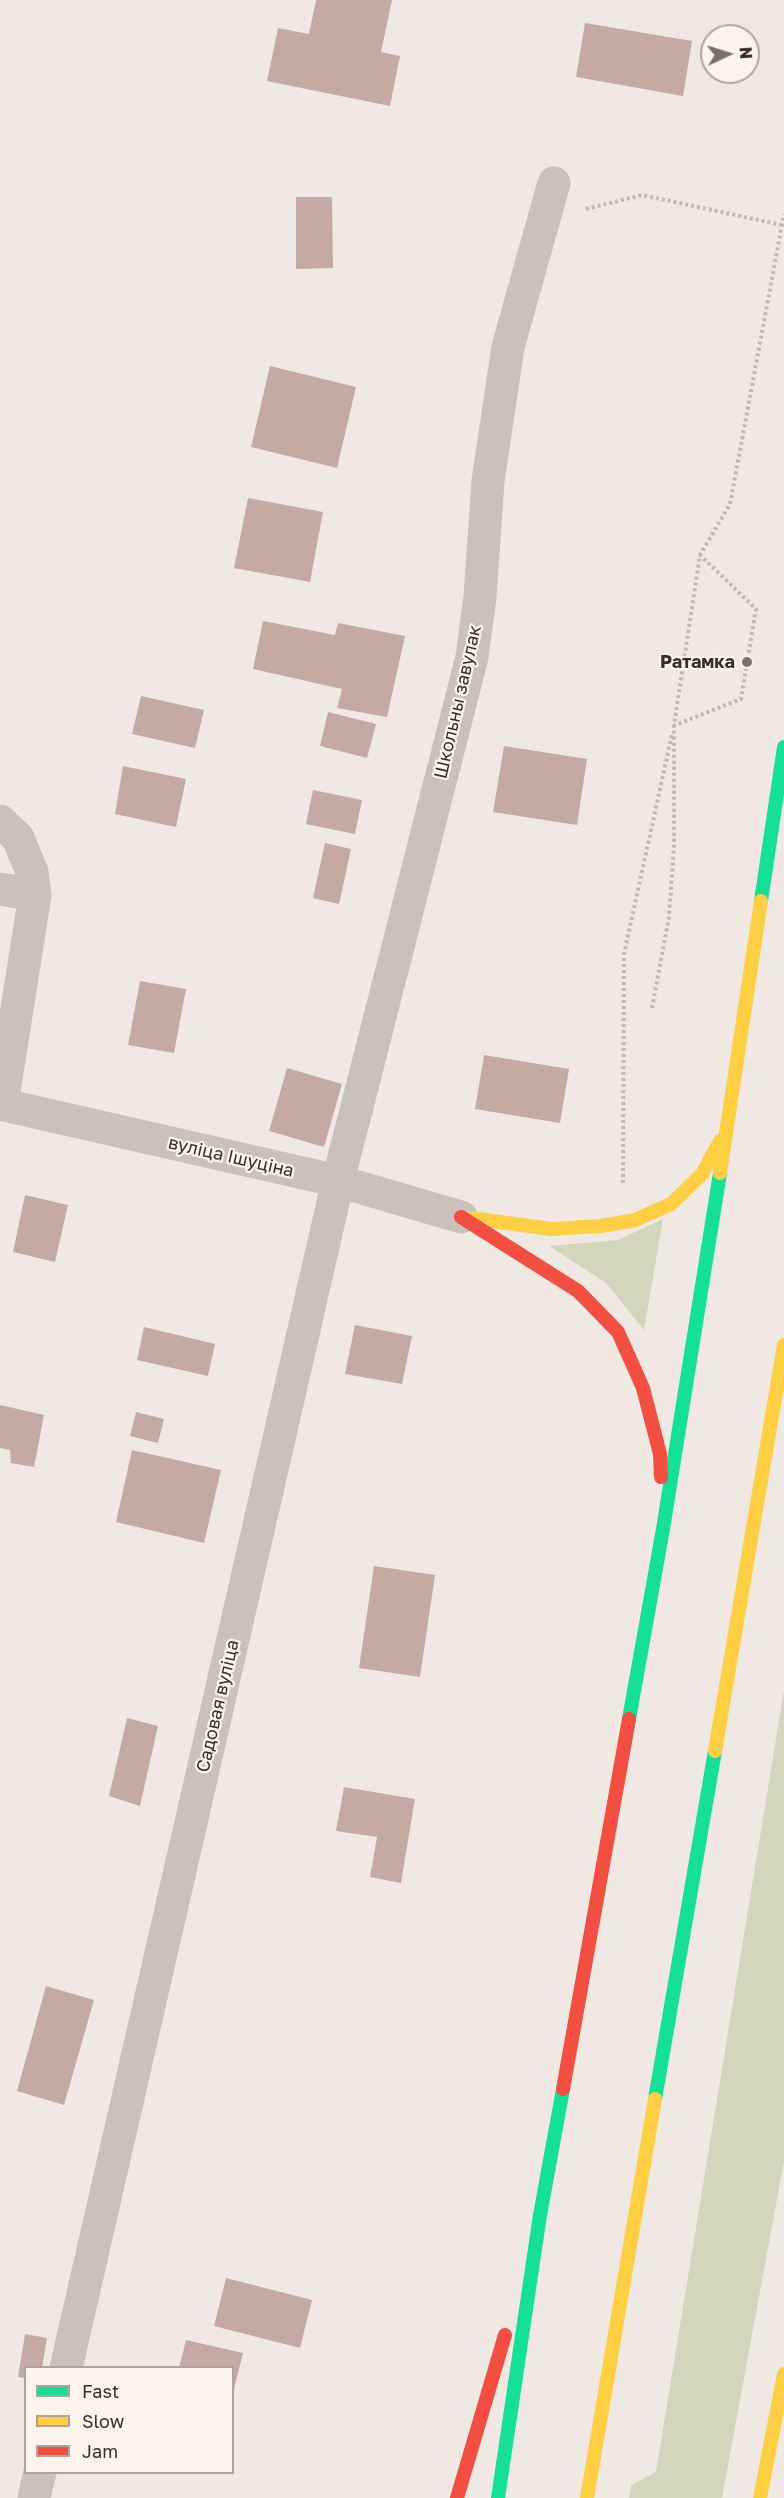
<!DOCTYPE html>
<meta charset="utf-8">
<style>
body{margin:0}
#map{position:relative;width:784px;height:2498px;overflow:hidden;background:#f0e9e3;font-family:"Golos Text",sans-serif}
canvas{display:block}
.legend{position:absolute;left:24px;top:2366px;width:210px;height:108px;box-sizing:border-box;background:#fcf3eb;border:2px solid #afa49d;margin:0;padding:8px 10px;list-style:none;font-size:18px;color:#3b2d29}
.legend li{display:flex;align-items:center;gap:12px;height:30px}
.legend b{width:30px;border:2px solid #afa49d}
.north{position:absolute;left:700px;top:24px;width:60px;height:60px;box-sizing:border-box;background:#fcf3eb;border:2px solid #afa49d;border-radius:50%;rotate:86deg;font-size:16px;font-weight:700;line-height:24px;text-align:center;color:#3b2d29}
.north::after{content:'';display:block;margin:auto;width:21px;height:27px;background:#7a6f6a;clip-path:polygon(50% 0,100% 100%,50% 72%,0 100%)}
</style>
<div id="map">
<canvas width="784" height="2498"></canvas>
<ul class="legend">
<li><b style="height:8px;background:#16e098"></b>Fast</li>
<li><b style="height:8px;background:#ffcf43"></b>Slow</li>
<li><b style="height:8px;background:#f24e42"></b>Jam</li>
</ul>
<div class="north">N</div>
</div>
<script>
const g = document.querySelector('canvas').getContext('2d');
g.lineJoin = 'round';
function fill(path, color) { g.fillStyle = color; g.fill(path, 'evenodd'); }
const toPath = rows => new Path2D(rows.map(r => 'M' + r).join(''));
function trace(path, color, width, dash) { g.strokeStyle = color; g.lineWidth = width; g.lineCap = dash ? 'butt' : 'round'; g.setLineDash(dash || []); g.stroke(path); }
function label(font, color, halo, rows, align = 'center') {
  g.font = font + ' "Golos Text",sans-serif'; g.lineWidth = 4.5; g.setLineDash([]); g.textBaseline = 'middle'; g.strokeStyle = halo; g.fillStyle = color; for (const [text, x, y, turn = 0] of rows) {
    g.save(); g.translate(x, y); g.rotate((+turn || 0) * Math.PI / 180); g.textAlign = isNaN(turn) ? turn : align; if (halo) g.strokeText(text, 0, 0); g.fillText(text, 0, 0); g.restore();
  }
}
fill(toPath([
 [663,1219,644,1330,606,1283,549,1246,618,1240],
 [784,1690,784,2161,722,2498,629,2498,631,2485,656,2472]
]), '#d3d6bc');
fill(toPath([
 [316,0,392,0,381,52,400,56,390,106,267,81,278,28,309,34],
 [585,23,692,41,683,96,576,77],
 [296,197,332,197,333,268,296,269],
 [270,366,356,387,337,468,251,447],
 [248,498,323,512,310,582,234,568],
 [263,621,335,635,338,623,405,636,387,717,337,708,342,689,253,669],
 [141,696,204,710,195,748,132,734],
 [328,712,376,724,367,758,320,746],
 [504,746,587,759,577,825,493,812],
 [123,766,186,779,176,827,115,814],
 [313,790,362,800,355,834,306,824],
 [325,843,351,849,339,904,313,898],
 [140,981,186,989,174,1053,128,1045],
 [484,1055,569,1069,560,1123,475,1109],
 [287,1068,342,1084,324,1147,269,1131],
 [25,1195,68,1205,55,1262,13,1252],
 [355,1325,412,1336,402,1384,345,1374],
 [144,1327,215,1344,208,1376,137,1360],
 [0,1405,44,1415,34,1467,11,1463,10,1450,0,1448],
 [136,1412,164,1419,158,1443,130,1436],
 [132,1450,221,1470,204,1543,116,1522],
 [374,1566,435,1575,420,1677,359,1668],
 [127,1718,158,1726,140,1806,109,1796],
 [344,1787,415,1799,401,1883,370,1877,377,1837,336,1831],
 [46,1986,94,2000,64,2105,17,2091],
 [226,2278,312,2300,300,2348,214,2326],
 [25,2334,47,2338,42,2368,26,2368,26,2378,18,2377],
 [186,2340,243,2353,233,2393,232,2368,179,2368]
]), '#c5aaa3');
trace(toPath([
 [586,209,642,195,782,225],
 [673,726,741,699,756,609,700,555],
 [652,1008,669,917,674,846,674,725,700,555,730,504,784,214],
 [623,1183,624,954,672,734]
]), '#c2b9b4', 4, [3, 3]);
trace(toPath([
 [0,821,18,838,32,872,35,895,2,1104],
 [0,889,35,895],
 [0,1104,338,1181,461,1217],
 [66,2368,338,1181,472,657,480,597,488,481,508,347,554,183],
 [34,2498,40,2472]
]), '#c9c1bc', 33);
trace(toPath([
 [761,901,784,747],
 [629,1719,663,1529,720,1173],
 [655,2099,715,1751],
 [498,2498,540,2215,563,2089]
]), '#16e098', 14);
trace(toPath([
 [720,1173,761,901],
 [471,1218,551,1229,601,1226,635,1220,671,1204,702,1174,720,1141],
 [715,1751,784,1345],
 [587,2498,655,2099],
 [760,2498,784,2374]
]), '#ffcf43', 14);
trace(toPath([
 [461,1217,578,1291,618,1332,643,1388,660,1454,661,1477],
 [563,2089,629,1719],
 [457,2498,505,2335]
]), '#f24e42', 14);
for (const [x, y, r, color] of [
 [747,662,6,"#7a6f6a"]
]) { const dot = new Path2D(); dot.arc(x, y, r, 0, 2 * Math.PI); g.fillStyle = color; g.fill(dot); trace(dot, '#fcf3eb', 2); }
label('bold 18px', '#3b2d29', '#fcf3eb', [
 ["Ратамка",735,662]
], 'right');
label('18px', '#3b2d29', '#fcf3eb', [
 ["Школьны завулак",458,702,-77],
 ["вуліца Ішуціна",231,1157,13],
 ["Садовая вуліца",218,1706,-77]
]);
</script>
